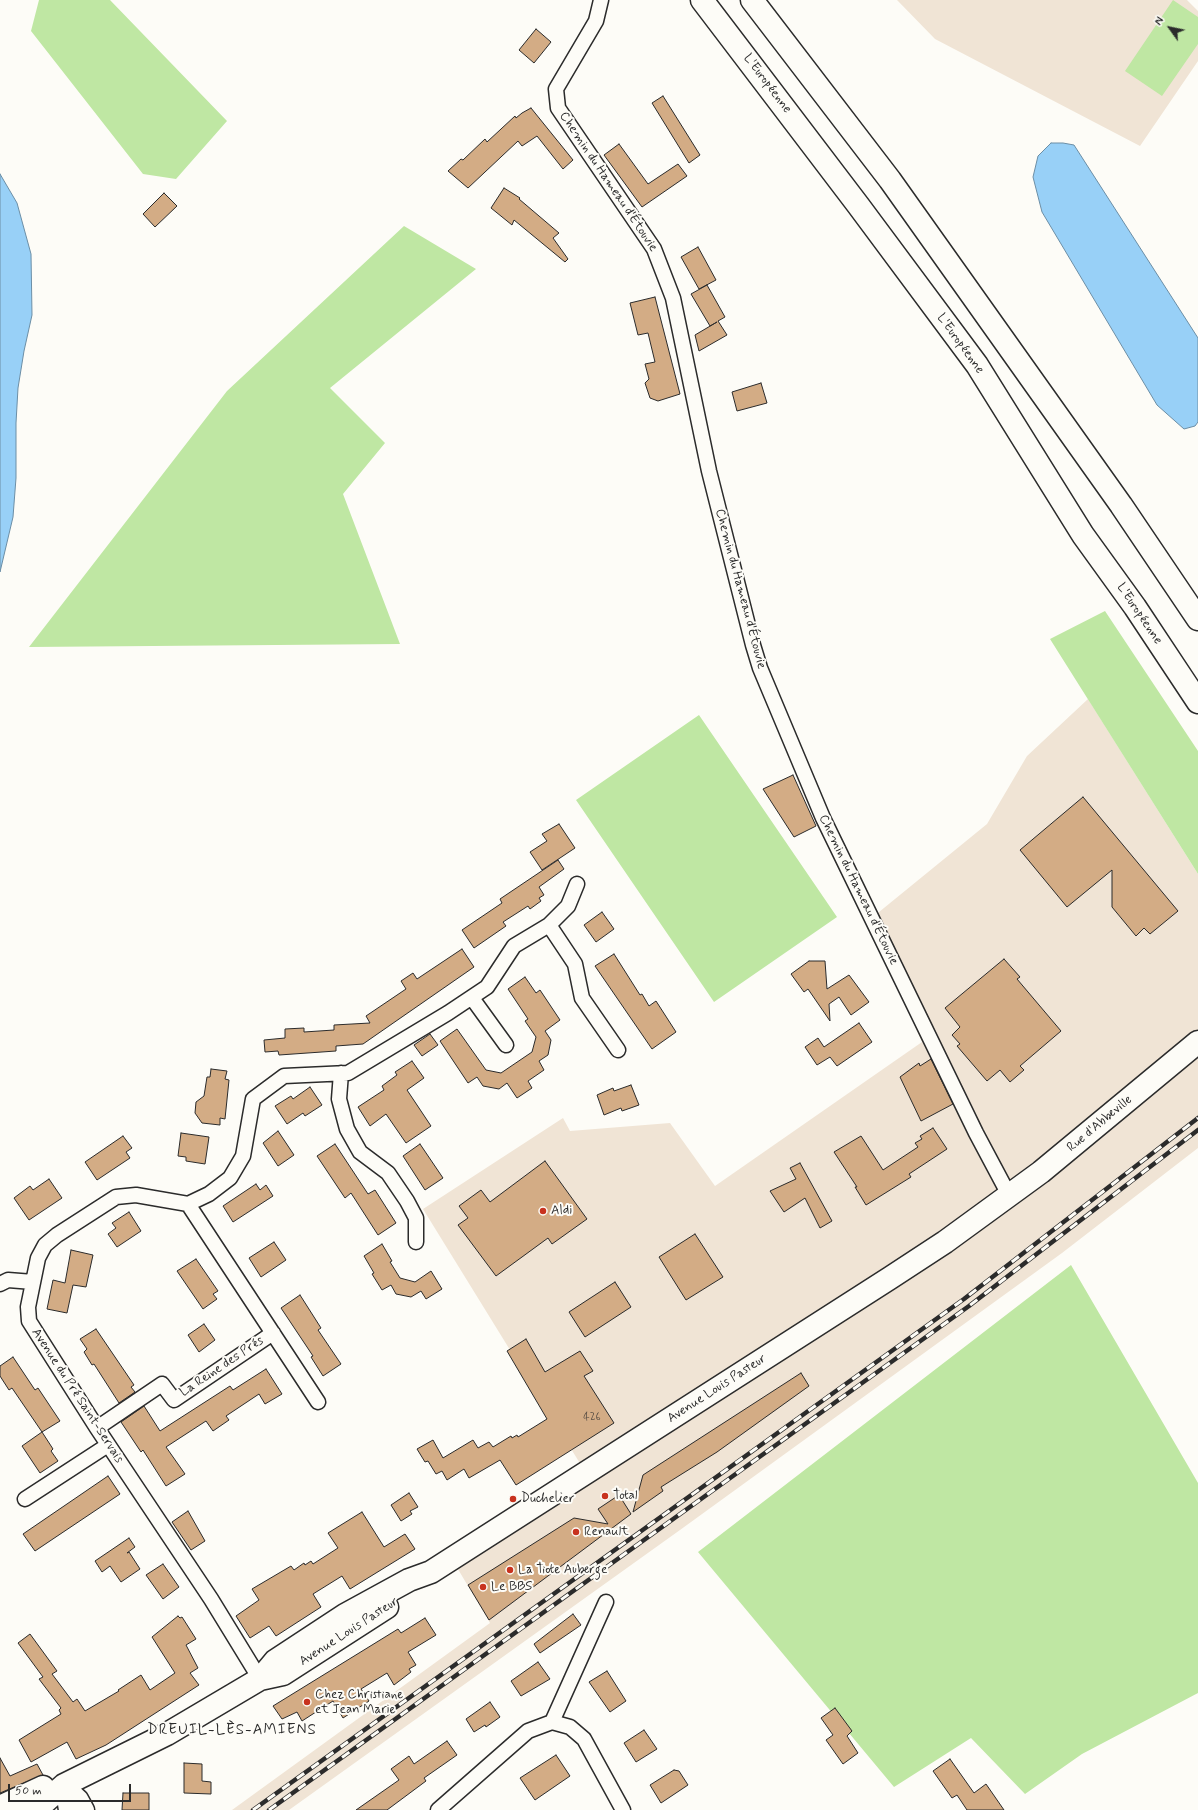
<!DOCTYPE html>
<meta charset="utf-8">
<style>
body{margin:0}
#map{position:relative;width:1198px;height:1810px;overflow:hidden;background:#fdfcf7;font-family:Mynerve,sans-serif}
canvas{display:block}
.north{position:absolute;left:1150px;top:8px;width:40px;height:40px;-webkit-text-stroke:3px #fdfcf7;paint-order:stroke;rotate:303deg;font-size:11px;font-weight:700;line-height:16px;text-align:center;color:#2b2b2b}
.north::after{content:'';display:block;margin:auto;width:14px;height:18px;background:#2b2b2b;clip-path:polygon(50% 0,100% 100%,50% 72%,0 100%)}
.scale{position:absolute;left:8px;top:1784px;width:123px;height:18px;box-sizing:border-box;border:2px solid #2b2b2b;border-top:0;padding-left:5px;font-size:12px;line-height:14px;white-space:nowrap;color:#2b2b2b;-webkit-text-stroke:3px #fdfcf7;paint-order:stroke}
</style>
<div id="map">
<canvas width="1198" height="1810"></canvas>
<div class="north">N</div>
<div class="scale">50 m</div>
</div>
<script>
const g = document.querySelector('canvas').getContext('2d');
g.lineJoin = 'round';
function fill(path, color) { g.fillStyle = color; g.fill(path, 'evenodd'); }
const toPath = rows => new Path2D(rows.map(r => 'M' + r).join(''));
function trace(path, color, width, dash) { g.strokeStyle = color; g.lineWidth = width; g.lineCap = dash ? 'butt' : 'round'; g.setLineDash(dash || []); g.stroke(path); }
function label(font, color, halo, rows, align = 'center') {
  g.font = font + ' Mynerve,sans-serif'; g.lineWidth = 4; g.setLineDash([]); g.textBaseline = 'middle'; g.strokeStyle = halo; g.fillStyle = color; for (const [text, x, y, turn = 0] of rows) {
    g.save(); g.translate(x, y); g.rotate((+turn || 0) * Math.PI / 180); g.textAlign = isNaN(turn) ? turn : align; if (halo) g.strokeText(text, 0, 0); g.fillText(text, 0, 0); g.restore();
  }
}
fill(toPath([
 [897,0,1187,0,1198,11,1198,61,1140,146,935,39],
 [1088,699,1198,874,1198,1148,1062,1253,680,1530,289,1810,232,1810,490,1623,446,1549,581,1465,423,1209,563,1118,570,1131,670,1123,715,1186,922,1042,868,921,987,824,1027,756]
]), '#f0e4d5');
fill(toPath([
 [39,0,110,0,227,121,176,179,143,174,31,31],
 [1173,0,1198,17,1198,44,1162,96,1125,71],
 [404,226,476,269,330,388,385,443,343,494,400,644,29,647,227,391],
 [1105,611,1198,751,1198,874,1050,639],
 [699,715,837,917,714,1002,576,800],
 [1071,1265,1198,1483,1198,1693,1082,1754,1025,1794,971,1738,894,1787,698,1552]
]), '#bfe7a3');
const water = toPath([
 [1051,143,1063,143,1074,145,1198,338,1198,422,1195,426,1184,429,1157,405,1042,212,1033,177,1038,156,1051,143],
 [0,174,17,203,31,254,32,315,24,351,18,388,16,423,16,478,13,517,0,572,0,174]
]);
fill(water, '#98d0f7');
trace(water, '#6c8ea5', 1);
const building = toPath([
 [536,29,551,42,534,63,519,50,536,29],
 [663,96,700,155,689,163,652,103,663,96],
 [531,108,573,160,563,169,537,136,522,146,518,141,468,188,448,171,461,159,463,160,485,139,487,142,515,116,516,118,522,113,531,108],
 [619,144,648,184,678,164,687,176,642,207,604,155,619,144],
 [504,188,520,198,519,199,559,233,553,238,568,259,565,262,514,220,512,225,491,208,504,188],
 [164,193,177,206,155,227,143,214,164,193],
 [698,247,716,280,699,289,681,257,698,247],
 [707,285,725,317,718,321,727,335,699,351,695,335,717,322,710,326,691,294,707,285],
 [655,297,680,394,658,401,650,398,645,383,649,379,645,364,655,362,648,333,638,335,630,303,655,297],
 [761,383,767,403,737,411,732,392,761,383],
 [793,775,816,826,794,837,763,789,793,775],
 [1083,797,1178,911,1150,934,1144,928,1136,936,1112,907,1112,870,1067,907,1020,850,1083,797],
 [559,824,575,848,542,870,530,852,547,841,542,834,559,824],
 [558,860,564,869,539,887,544,895,539,898,541,901,530,909,528,906,503,922,506,926,474,948,462,930,502,903,500,899,558,860],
 [602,912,614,929,596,942,584,925,602,912],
 [462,949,474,967,363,1044,336,1046,336,1051,279,1055,278,1051,265,1052,264,1040,285,1038,285,1029,304,1028,304,1032,334,1030,334,1025,370,1023,366,1016,406,989,401,981,413,973,417,979,462,949],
 [614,954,640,995,642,994,649,1006,656,1001,676,1032,652,1049,595,966,614,954],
 [1004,959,1020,977,1017,979,1061,1031,1020,1066,1024,1070,1010,1082,1000,1070,987,1081,957,1046,960,1044,952,1035,960,1027,945,1008,1004,959],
 [809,961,825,961,827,989,849,975,869,1002,851,1015,839,997,829,1004,830,1021,808,989,804,992,791,974,809,961],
 [525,977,536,993,540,990,560,1020,545,1031,551,1040,548,1055,539,1061,544,1070,528,1081,532,1088,517,1098,507,1083,499,1089,483,1086,477,1077,468,1083,440,1041,457,1029,486,1070,501,1073,532,1052,536,1037,525,1021,528,1019,508,989,525,977],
 [859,1023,872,1042,837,1066,830,1057,817,1065,805,1047,818,1038,824,1047,859,1023],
 [430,1034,438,1045,422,1056,414,1045,430,1034],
 [931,1059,953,1104,921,1121,900,1077,919,1063,920,1066,931,1059],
 [412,1061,424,1078,407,1090,431,1126,406,1143,386,1114,370,1126,358,1107,384,1090,382,1086,397,1075,395,1072,412,1061],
 [211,1069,227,1071,225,1079,229,1080,225,1119,220,1118,220,1125,202,1123,195,1113,196,1102,204,1096,207,1077,210,1077,211,1069],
 [631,1085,639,1105,622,1111,621,1108,604,1115,597,1095,613,1088,614,1091,631,1085],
 [310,1087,322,1105,305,1116,303,1113,287,1124,275,1106,291,1096,293,1099,310,1087],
 [933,1128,947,1149,909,1174,911,1177,866,1205,855,1187,857,1187,834,1152,861,1136,883,1170,918,1147,915,1143,922,1139,920,1136,933,1128],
 [278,1131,294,1155,278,1166,263,1143,278,1131],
 [181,1133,209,1137,205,1164,186,1161,186,1157,178,1156,181,1133],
 [123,1136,132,1148,126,1152,130,1158,97,1180,85,1162,123,1136],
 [335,1144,368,1194,375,1190,396,1223,378,1235,351,1193,345,1198,317,1156,335,1144],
 [420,1144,443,1178,425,1190,403,1156,420,1144],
 [545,1161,587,1219,552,1244,548,1238,496,1276,458,1225,468,1218,459,1206,481,1190,490,1202,545,1161],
 [800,1163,832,1221,820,1228,805,1198,784,1212,770,1191,796,1179,790,1168,800,1163],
 [49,1179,62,1198,29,1220,14,1198,30,1186,33,1190,49,1179],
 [256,1184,260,1190,266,1185,273,1196,233,1222,223,1206,256,1184],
 [129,1212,141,1231,117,1247,108,1234,116,1228,112,1223,129,1212],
 [695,1234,723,1277,686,1300,659,1257,695,1234],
 [274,1242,286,1260,261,1277,249,1258,274,1242],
 [382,1244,392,1261,390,1262,400,1278,415,1282,431,1271,442,1289,426,1299,421,1291,411,1297,396,1294,391,1285,382,1290,372,1274,374,1273,364,1256,382,1244],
 [71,1250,93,1255,86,1287,73,1285,67,1313,47,1309,53,1280,65,1283,71,1250],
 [196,1259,218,1291,213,1294,217,1299,203,1309,177,1271,196,1259],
 [615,1282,631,1307,585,1337,569,1312,615,1282],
 [300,1295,321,1328,318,1330,341,1364,323,1376,311,1357,313,1356,281,1308,300,1295],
 [204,1324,215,1340,199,1352,188,1335,204,1324],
 [96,1329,134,1385,131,1387,135,1392,119,1403,94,1364,92,1365,84,1352,87,1349,80,1339,96,1329],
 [526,1339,545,1372,580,1351,593,1371,584,1376,614,1423,516,1485,500,1460,469,1478,464,1469,447,1480,442,1471,436,1474,428,1461,425,1462,417,1449,433,1440,443,1458,473,1440,478,1448,489,1442,493,1447,511,1436,512,1438,517,1435,518,1437,547,1419,507,1351,526,1339],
 [13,1357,35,1390,38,1388,60,1421,42,1432,12,1388,9,1390,0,1376,0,1366,13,1357],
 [266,1369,282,1394,265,1404,259,1394,226,1416,229,1420,213,1431,206,1421,166,1447,185,1474,166,1486,143,1450,141,1452,121,1422,144,1406,160,1431,230,1386,233,1390,266,1369],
 [801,1373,809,1386,717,1452,661,1487,663,1491,633,1512,643,1475,801,1373],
 [42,1432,53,1449,51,1451,58,1461,40,1473,22,1446,42,1432],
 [108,1476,120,1494,35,1551,23,1534,108,1476],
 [409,1493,418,1507,410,1511,412,1514,401,1521,391,1505,409,1493],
 [619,1495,631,1514,489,1620,468,1585,574,1518,608,1524,598,1509,619,1495],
 [188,1511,205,1541,191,1550,172,1522,188,1511],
 [362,1512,384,1547,405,1534,415,1549,350,1589,342,1576,313,1594,321,1607,276,1636,269,1626,250,1638,236,1616,259,1600,252,1589,291,1566,294,1570,304,1563,305,1565,311,1561,313,1564,338,1548,328,1533,362,1512],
 [129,1538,135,1547,127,1553,129,1552,140,1569,121,1582,110,1566,102,1572,95,1561,129,1538],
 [163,1564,179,1587,163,1599,146,1575,163,1564],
 [573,1614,581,1625,540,1653,534,1644,573,1614],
 [178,1616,180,1618,182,1617,196,1639,186,1645,198,1668,190,1673,199,1685,106,1745,76,1759,67,1742,31,1762,19,1740,61,1714,59,1710,61,1708,39,1679,43,1677,18,1643,30,1634,57,1671,52,1674,73,1702,77,1699,85,1711,119,1691,118,1690,141,1675,150,1690,175,1673,152,1637,178,1616],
 [425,1618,436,1635,408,1652,416,1665,409,1669,411,1672,394,1685,387,1673,361,1689,369,1701,343,1718,333,1701,302,1721,297,1712,282,1719,273,1706,398,1629,401,1633,425,1618],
 [538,1662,550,1679,521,1696,511,1681,538,1662],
 [607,1671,626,1701,610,1712,589,1682,607,1671],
 [490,1702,500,1717,486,1727,485,1725,474,1732,466,1719,490,1702],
 [835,1708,852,1731,847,1736,858,1753,843,1764,826,1740,833,1735,821,1718,835,1708],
 [644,1730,657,1749,636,1762,624,1743,644,1730],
 [447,1741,457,1755,424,1778,426,1781,387,1810,356,1810,399,1780,391,1769,409,1756,414,1764,447,1741],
 [556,1755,570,1776,535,1800,520,1778,556,1755],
 [0,1758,10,1776,37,1764,43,1775,0,1793,0,1758],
 [950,1759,974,1793,986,1784,1004,1810,967,1810,957,1795,952,1798,933,1771,950,1759],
 [184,1763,202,1764,202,1781,211,1782,211,1794,184,1793,184,1763],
 [674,1770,679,1771,688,1785,661,1803,650,1785,674,1770],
 [123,1793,149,1793,149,1810,122,1810,123,1793]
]);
fill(building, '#d3ac85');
trace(building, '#2b2b2b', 1);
const minor = toPath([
 [601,0,596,21,556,89,558,108,654,249,673,298,709,471,753,645,760,668,823,818,976,1133,1009,1195],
 [549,925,575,964,582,998,618,1050],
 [472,998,506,1045],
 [341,1073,339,1099,347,1129,360,1152,388,1173,407,1201,416,1218,416,1242],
 [188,1204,318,1402],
 [0,1284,8,1280,33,1282],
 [97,1428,162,1384,174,1400,273,1333],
 [25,1499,108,1445],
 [260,1679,211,1599,97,1428,29,1321,28,1307,38,1258,45,1245,57,1235,116,1197,136,1195,188,1204,209,1194,230,1178,243,1156,253,1099,284,1076,348,1073,448,1013,487,987,514,946,549,925,568,906,577,884],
 [552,1722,606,1602],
 [438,1810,528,1731,552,1722,570,1727,584,1739,623,1810]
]);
const tertiary = toPath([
 [64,1785,79,1799,85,1810],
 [64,1785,68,1810]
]);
const primary = toPath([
 [260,1679,283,1674,387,1607],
 [0,1807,43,1787],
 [27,1810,46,1801,64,1785,167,1734,260,1679,275,1661,345,1615,409,1580,431,1572,890,1278,945,1242,1041,1172,1198,1042]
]);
const motorway = toPath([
 [702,0,858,205,977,365,1083,535,1135,607,1198,702],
 [752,0,890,180,1121,505,1198,619]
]);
trace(minor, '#2b2b2b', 17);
trace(tertiary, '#2b2b2b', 21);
trace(primary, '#2b2b2b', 25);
trace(motorway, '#2b2b2b', 25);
trace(minor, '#fdfcf7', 14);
trace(tertiary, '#fdfcf7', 18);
trace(primary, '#fdfcf7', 22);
trace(motorway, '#fdfcf7', 22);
const rail = toPath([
 [253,1810,964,1299,1198,1118],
 [269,1810,969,1306,1198,1130]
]);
trace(rail, '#2b2b2b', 4.5);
trace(rail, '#fdfcf7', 3, [9]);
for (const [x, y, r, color] of [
 [543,1211,4,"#c8321e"],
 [605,1496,4,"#c8321e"],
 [513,1499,4,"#c8321e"],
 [576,1532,4,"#c8321e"],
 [510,1570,4,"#c8321e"],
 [483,1587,4,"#c8321e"],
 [307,1702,4,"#c8321e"]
]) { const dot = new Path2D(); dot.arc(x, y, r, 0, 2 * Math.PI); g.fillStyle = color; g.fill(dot); trace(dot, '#fdfcf7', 1.5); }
label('11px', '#554b42', null, [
 ["426",592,1418]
]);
label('13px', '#2b2b2b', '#fdfcf7', [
 ["L'Européenne",767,84,53],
 ["Chemin du Hameau d'Étouvie",608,182,56],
 ["L'Européenne",960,344,54],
 ["Chemin du Hameau d'Étouvie",740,589,75],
 ["L'Européenne",1139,614,56],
 ["Chemin du Hameau d'Étouvie",858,890,64],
 ["Rue d'Abbeville",1100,1124,-40],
 ["La Reine des Prés",222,1367,-34],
 ["Avenue Louis Pasteur",717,1389,-33],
 ["Avenue du Pré Saint-Servais",77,1396,57],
 ["Avenue Louis Pasteur",349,1632,-33]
]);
label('13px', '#2b2b2b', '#fdfcf7', [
 ["Aldi",551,1211],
 ["Total",613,1496],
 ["Duchelier",521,1499],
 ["Renault",584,1532],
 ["La Tiote Auberge",518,1570],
 ["Le BBS",491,1587],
 ["Chez Christiane",315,1695],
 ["et Jean Marie",315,1710]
], 'left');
g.letterSpacing = '1px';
label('15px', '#2b2b2b', '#fdfcf7', [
 ["DREUIL-LÈS-AMIENS",232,1731]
]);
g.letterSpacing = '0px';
</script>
